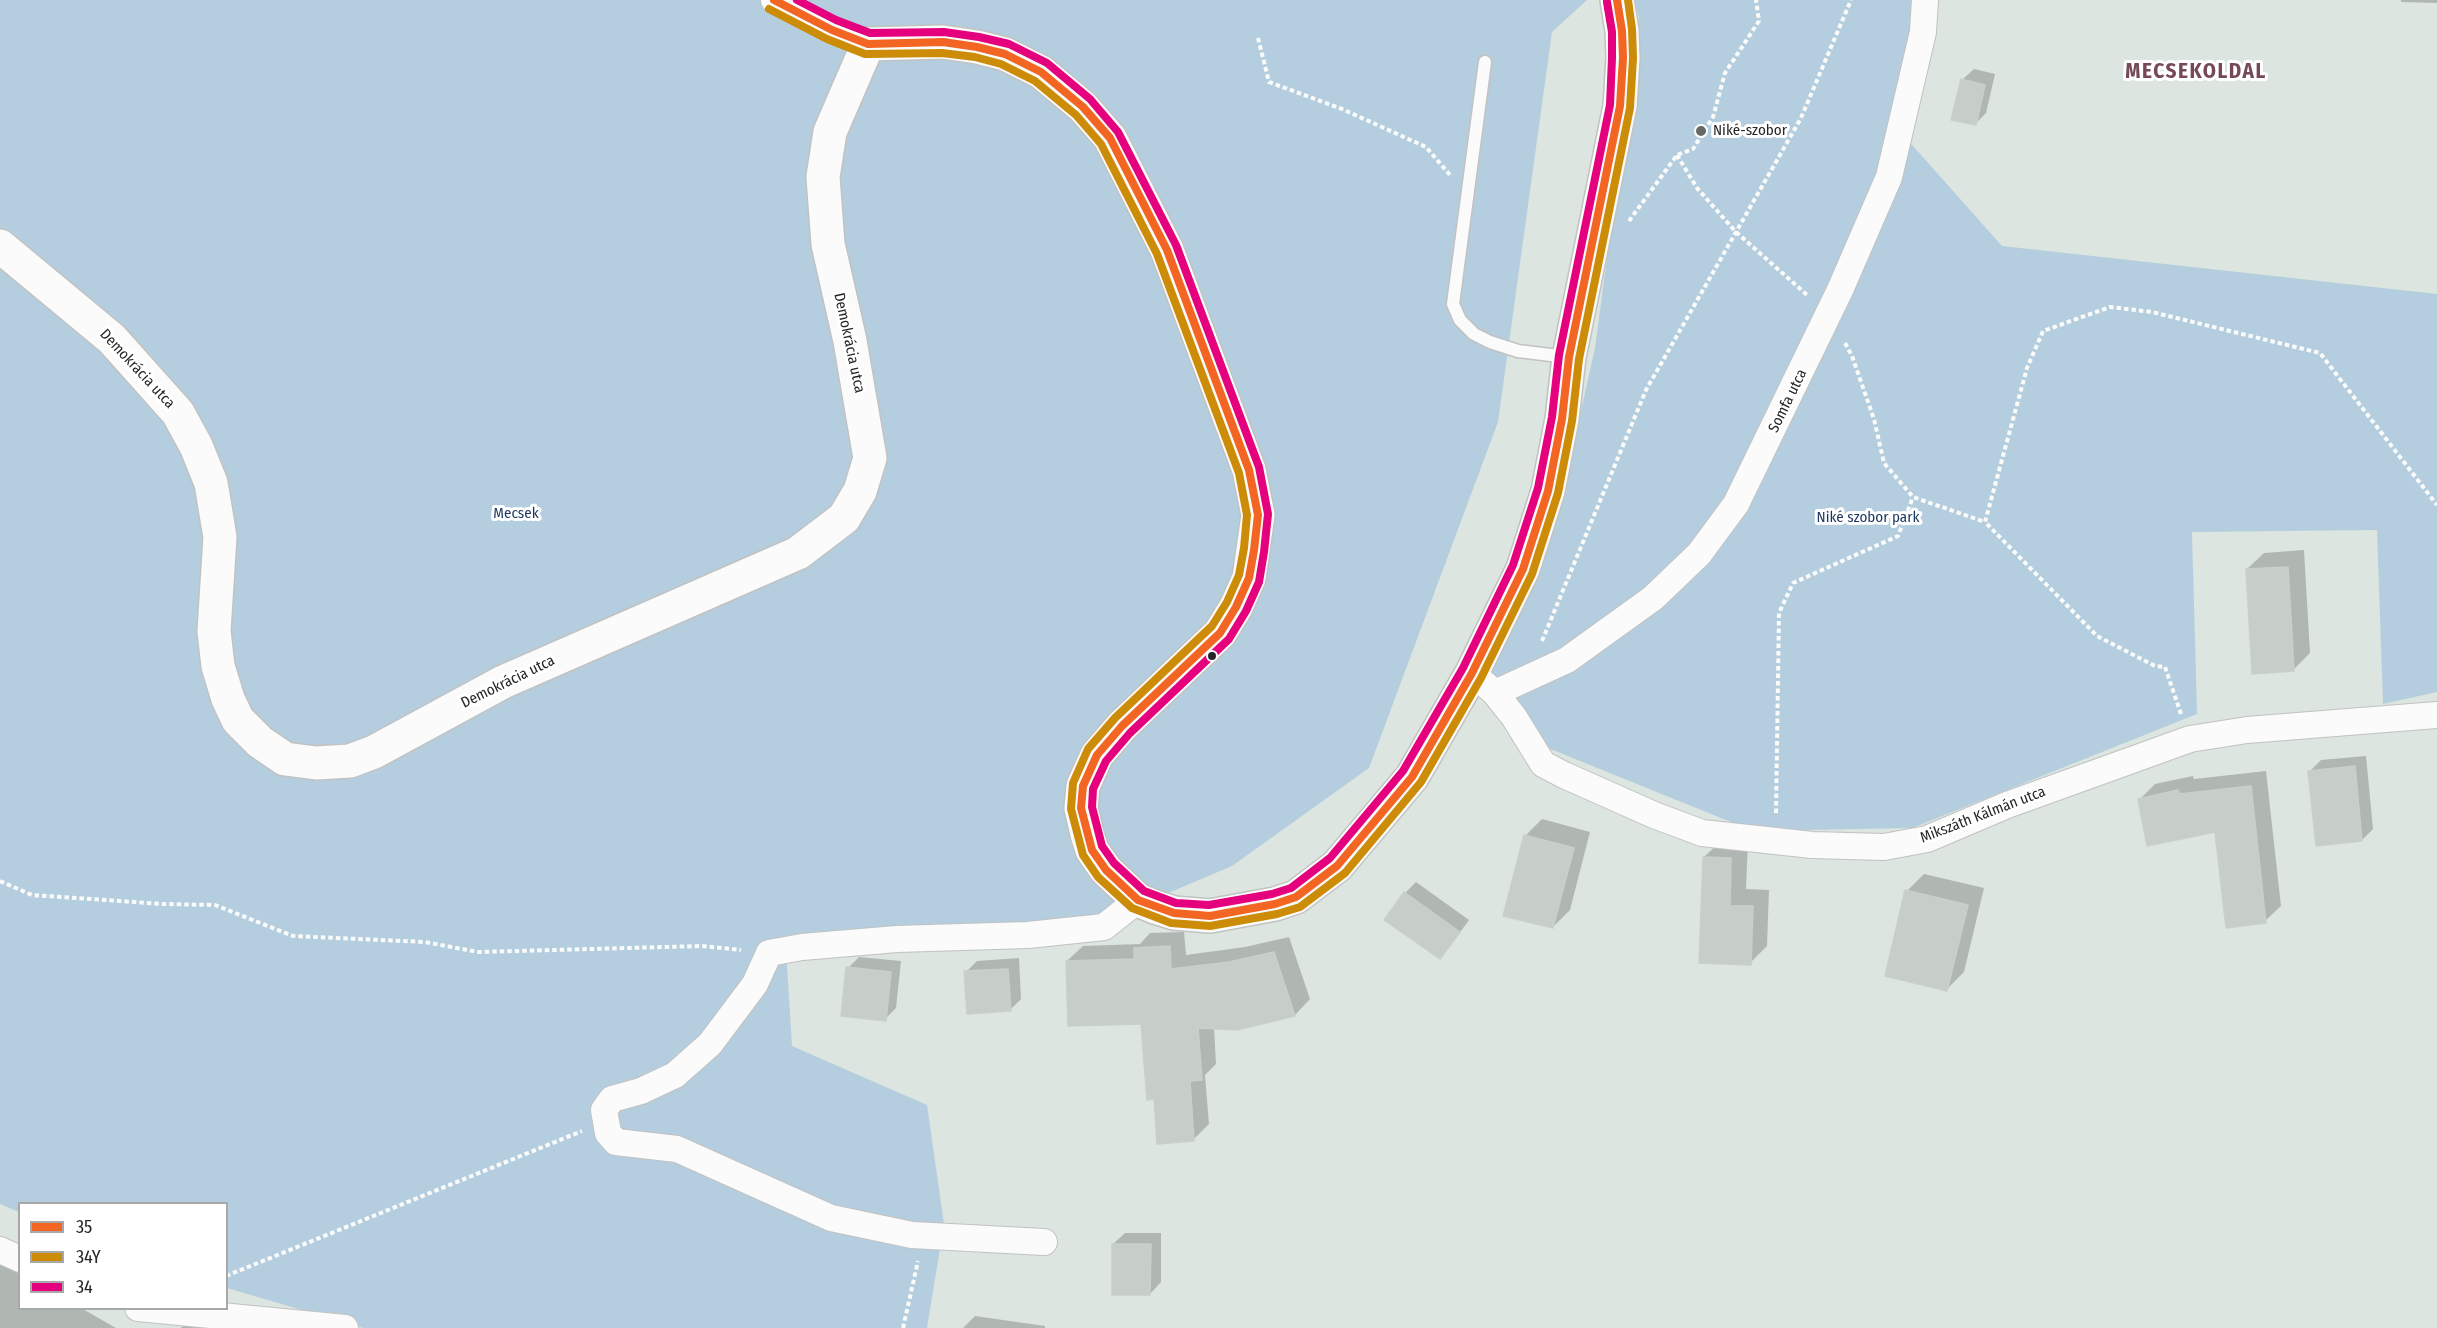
<!DOCTYPE html>
<meta charset="utf-8">
<style>
body{margin:0}
#map{position:relative;width:2437px;height:1328px;overflow:hidden;background:#dce5df;font-family:"Fira Sans Condensed",sans-serif}
canvas{display:block}
.legend{position:absolute;left:18px;top:1202px;width:210px;height:108px;box-sizing:border-box;background:#fff;border:2px solid #a8a8a8;margin:0;padding:8px 10px;list-style:none;font-size:18px;color:#262626}
.legend li{display:flex;align-items:center;gap:12px;height:30px}
.legend b{width:30px;border:2px solid #a8a8a8}
</style>
<div id="map">
<canvas width="2437" height="1328"></canvas>
<ul class="legend">
<li><b style="height:8px;background:#f26522"></b>35</li>
<li><b style="height:8px;background:#cd8c08"></b>34Y</li>
<li><b style="height:8px;background:#e5007d"></b>34</li>
</ul>
</div>
<script>
const g = document.querySelector('canvas').getContext('2d');
g.lineJoin = 'round';
function fill(path, color) { g.fillStyle = color; g.fill(path, 'evenodd'); }
const toPath = rows => new Path2D(rows.map(r => 'M' + r).join(''));
function trace(path, color, width, dash) { g.strokeStyle = color; g.lineWidth = width; g.lineCap = dash ? 'butt' : 'round'; g.setLineDash(dash || []); g.stroke(path); }
function label(font, color, halo, rows, align = 'center') {
  g.font = font + ' "Fira Sans Condensed",sans-serif'; g.lineWidth = 6; g.setLineDash([]); g.textBaseline = 'middle'; g.strokeStyle = halo; g.fillStyle = color; for (const [text, x, y, turn = 0] of rows) {
    g.save(); g.translate(x, y); g.rotate((+turn || 0) * Math.PI / 180); g.textAlign = isNaN(turn) ? turn : align; if (halo) g.strokeText(text, 0, 0); g.fillText(text, 0, 0); g.restore();
  }
}
fill(toPath([
 [0,0,1587,0,1552,32,1498,422,1369,768,1232,866,1088,927,786,951,792,1046,927,1105,944,1224,927,1328,363,1328,227,1288,226,1204,20,1204,19,1212,0,1204],
 [1634,0,1917,0,1905,137,2002,246,2437,294,2437,692,2383,704,2377,530,2192,532,2197,714,1912,828,1753,831,1543,746,1486,674,1556,523,1595,348,1639,18]
]), '#b5cedf');
fill(toPath([
 [2401,0,2437,0,2437,3,2401,2],
 [1974,69,1995,74,1986,113,1975,124,1962,80],
 [2304,550,2310,653,2293,670,2247,569,2264,553],
 [2366,756,2373,829,2362,840,2310,771,2321,760],
 [2266,771,2281,906,2265,921,2217,831,2140,799,2155,784,2193,776,2194,779],
 [1542,819,1590,832,1570,910,1553,927,1525,836],
 [1721,841,1748,841,1746,889,1769,890,1767,946,1750,963,1704,857],
 [1924,874,1984,888,1964,972,1947,989,1907,891],
 [1416,882,1469,920,1450,946,1439,957,1386,919,1405,893],
 [1184,932,1186,955,1245,947,1289,937,1310,999,1295,1015,1237,1028,1214,1027,1216,1064,1205,1075,1209,1124,1193,1140,1155,1098,1143,1022,1067,961,1083,946,1140,944,1150,933],
 [859,957,901,961,896,1008,885,1019,848,968],
 [1019,958,1021,999,1010,1010,966,972,977,961],
 [1125,1233,1161,1233,1161,1282,1150,1294,1113,1244],
 [0,1263,20,1274,20,1308,81,1308,116,1328,0,1328],
 [975,1316,1045,1326,1045,1328,963,1328],
 [185,1324,207,1328,181,1328]
]), '#0003');
const building = toPath([
 [1961,79,1985,85,1976,125,1951,120,1961,79],
 [2288,567,2294,671,2252,674,2246,569,2288,567],
 [2355,766,2362,841,2316,846,2308,771,2355,766],
 [2251,786,2266,923,2226,928,2215,832,2147,846,2138,799,2178,790,2179,794,2251,786],
 [1524,835,1574,848,1553,928,1503,916,1524,835],
 [1703,857,1731,858,1730,906,1753,906,1751,965,1699,963,1703,857],
 [1905,890,1968,905,1947,991,1885,976,1905,890],
 [1404,892,1460,932,1440,959,1384,920,1404,892],
 [1170,946,1171,969,1229,962,1274,952,1295,1016,1237,1030,1198,1028,1202,1080,1190,1081,1194,1141,1157,1144,1154,1099,1147,1100,1141,1024,1068,1026,1066,961,1134,959,1134,948,1170,946],
 [846,967,891,972,886,1021,841,1016,846,967],
 [1008,969,1011,1011,967,1014,964,971,1008,969],
 [1112,1244,1151,1244,1150,1295,1112,1295,1112,1244]
]);
fill(building, '#c7cec9');
trace(building, '#c8d0cb', 1.5);
const lane = toPath([
 [1485,62,1453,304,1460,320,1474,334,1490,342,1518,351,1567,357]
]);
const street = toPath([
 [774,0,832,30,868,44],
 [1472,673,1495,693,1514,717,1543,764,1564,775,1654,815,1702,833,1812,845,1884,847,1927,839,2007,805,2190,739,2247,730,2437,715],
 [1495,693,1567,660,1653,598,1699,554,1736,504,1840,290,1889,177,1923,32,1925,0],
 [1044,1242,912,1235,831,1218,677,1149,616,1142,608,1133,604,1110,612,1099,641,1091,675,1075,710,1044,755,984,769,953,802,947,897,939,1028,935,1104,927,1138,900],
 [0,1250,20,1259],
 [138,1308,345,1328]
]);
const secondary = toPath([
 [0,246,112,339,178,413,196,446,211,483,220,537,214,631,218,666,228,699,238,720,260,742,285,759,316,763,350,761,374,752,503,682,798,553,844,518,860,491,870,458,850,341,828,244,823,177,830,132,868,44,943,42,977,47,1005,54,1041,72,1083,107,1110,138,1167,250,1249,470,1258,515,1249,578,1236,607,1220,633,1122,726,1097,755,1083,786,1081,808,1087,834,1092,850,1106,870,1138,900,1155,907,1174,913,1210,916,1275,904,1296,897,1337,866,1412,777,1472,673,1523,569,1548,491,1562,419,1569,357,1620,106,1623,58,1622,31,1617,0]
]);
trace(lane, '#c1c2c1', 15);
trace(street, '#c1c2c1', 28);
trace(secondary, '#c1c2c1', 36);
trace(toPath([
 [1258,38,1269,82,1342,109,1426,147,1450,175],
 [1677,155,1697,188,1735,231,1807,295],
 [1629,221,1677,155,1693,149,1713,117,1725,73,1759,21,1756,0],
 [1845,343,1852,356,1874,419,1884,463,1913,497,1985,522],
 [1542,641,1646,390,1801,118,1851,0],
 [2181,714,2165,667,2155,666,2097,636,1985,522,2027,368,2043,331,2110,307,2152,312,2320,353,2437,505],
 [1776,813,1779,613,1793,583,1898,536,1913,497],
 [0,881,32,895,163,904,215,905,293,936,425,942,478,952,702,946,741,950],
 [226,1276,582,1131],
 [903,1328,918,1261]
]), '#fafbfa', 4, [4.5, 3]);
trace(lane, '#fafbfa', 12);
trace(street, '#fafbfa', 26);
trace(secondary, '#fafbfa', 33);
trace(toPath([
 [774,0,832,30,868,44,943,42,977,47,1005,54,1041,72,1083,107,1110,138,1167,250,1249,470,1258,515,1254,550,1249,578,1236,607,1220,633,1122,726,1097,755,1083,786,1081,808,1092,850,1106,870,1138,900,1174,913,1210,916,1275,904,1296,897,1337,866,1412,777,1472,673,1523,569,1548,491,1562,419,1569,357,1620,106,1623,58,1622,31,1617,0]
]), '#f26522', 8);
trace(toPath([
 [769,9,827,39,865,54,942,53,975,57,1001,64,1035,81,1076,115,1101,144,1157,254,1239,473,1247,515,1244,548,1239,575,1227,602,1212,626,1115,718,1088,749,1073,783,1071,809,1083,855,1098,877,1132,908,1171,923,1210,926,1277,914,1300,907,1345,873,1421,782,1481,678,1532,574,1558,493,1572,421,1579,359,1630,108,1633,58,1632,29,1628,0]
]), '#cd8c08', 8);
trace(toPath([
 [797,0,836,20,870,33,944,32,979,37,1009,44,1047,63,1090,99,1118,132,1176,245,1259,467,1268,514,1264,552,1259,582,1246,611,1229,639,1130,733,1106,761,1093,789,1092,807,1102,846,1114,863,1144,891,1176,903,1209,905,1272,894,1291,888,1330,858,1403,771,1463,668,1513,565,1538,488,1552,417,1559,355,1610,105,1612,58,1612,32,1607,2]
]), '#e5007d', 8);
for (const [x, y, r, color] of [
 [1701,131,6,"#666967"],
 [1212,656,5,"#262626"]
]) { const dot = new Path2D(); dot.arc(x, y, r, 0, 2 * Math.PI); g.fillStyle = color; g.fill(dot); trace(dot, '#fff', 2); }
label('15px', '#262626', '#fff', [
 ["Niké-szobor",1713,131]
], 'left');
label('15px', '#262626', '#fff', [
 ["Demokrácia utca",849,343,78],
 ["Demokrácia utca",137,369,47],
 ["Somfa utca",1788,401,-64],
 ["Demokrácia utca",508,682,-26],
 ["Mikszáth Kálmán utca",1983,815,-21]
]);
label('15px', '#1b365f', '#fff', [
 ["Mecsek",516,514],
 ["Niké szobor park",1868,518]
]);
g.letterSpacing = '1.5px';
label('bold 21px', '#754959', '#fff', [
 ["MECSEKOLDAL",2196,72]
]);
g.letterSpacing = '0px';
</script>
